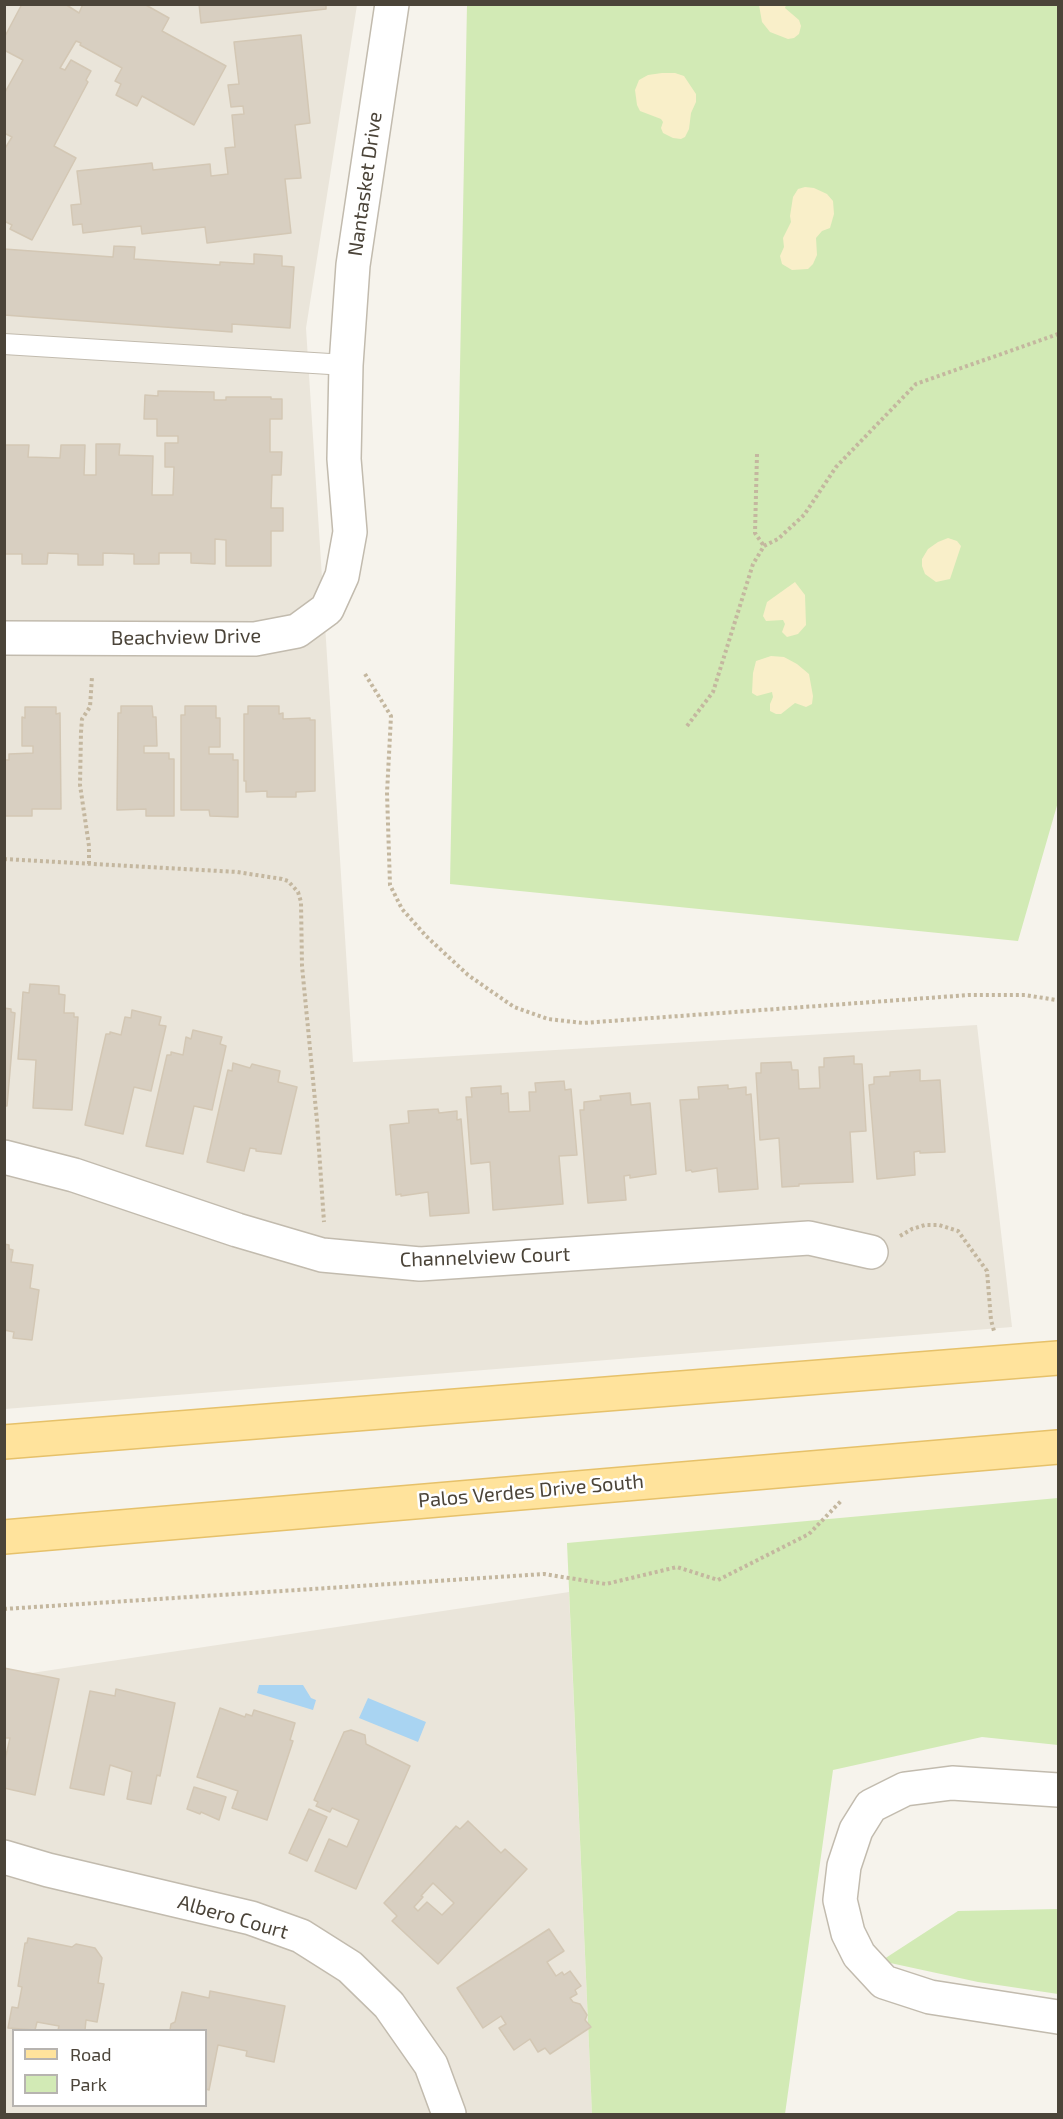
<!DOCTYPE html>
<style>
body{margin:0}
#map{position:relative;width:1063px;height:2119px;overflow:hidden;background:#f6f3ec;font-family:"Exo 2",sans-serif}
canvas{display:block}
.frame{position:absolute;inset:0;border:6px solid #4b4439;pointer-events:none}
.legend{position:absolute;left:12px;top:2029px;width:195px;height:78px;box-sizing:border-box;background:#fff;border:2px solid #b7b4b0;margin:0;padding:8px 10px;list-style:none;font-size:18px;color:#4b4439}
.legend li{display:flex;align-items:center;gap:12px;height:30px}
.legend b{width:30px;border:2px solid #b7b4b0}
</style>
<div id="map">
<canvas width="1063" height="2119"></canvas>
<div class="frame"></div>
<ul class="legend">
<li><b style="height:8px;background:#ffe39c"></b>Road</li>
<li><b style="height:16px;background:#d2eab5"></b>Park</li>
</ul>
</div>
<script>
const g = document.querySelector('canvas').getContext('2d');
g.lineJoin = 'round';
function fill(path, color) { g.fillStyle = color; g.fill(path, 'evenodd'); }
const toPath = rows => new Path2D(rows.map(r => 'M' + r).join(''));
function trace(path, color, width, dash) { g.strokeStyle = color; g.lineWidth = width; g.lineCap = dash ? 'butt' : 'round'; g.setLineDash(dash || []); g.stroke(path); }
function label(font, color, halo, rows, align = 'center') {
  g.font = font + ' "Exo 2",sans-serif'; g.lineWidth = 5; g.setLineDash([]); g.textBaseline = 'middle'; g.strokeStyle = halo; g.fillStyle = color; for (const [text, x, y, turn = 0] of rows) {
    g.save(); g.translate(x, y); g.rotate((+turn || 0) * Math.PI / 180); g.textAlign = isNaN(turn) ? turn : align; if (halo) g.strokeText(text, 0, 0); g.fillText(text, 0, 0); g.restore();
  }
}
fill(toPath([
 [5,5,357,5,306,328,353,1062,977,1025,1012,1327,5,1409],
 [569,1592,592,2114,5,2114,5,1677],
 [14,2030,206,2030,206,2106,14,2106]
]), '#eae5da');
fill(toPath([
 [467,5,1058,5,1058,802,1018,941,450,884],
 [1058,1498,1058,1745,982,1737,833,1770,785,2114,592,2114,567,1543],
 [1058,1909,1058,1994,978,1982,881,1961,958,1911]
]), '#d2eab5');
fill(toPath([
 [759,5,786,5,785,8,799,20,801,26,799,34,794,38,788,39,770,32,762,22],
 [662,73,675,73,684,76,696,94,696,102,691,113,689,129,685,137,681,139,673,138,663,133,661,128,663,122,661,119,640,111,637,105,635,90,639,80,648,75],
 [805,187,814,188,827,194,833,201,834,214,830,228,822,231,816,238,817,255,813,264,808,269,792,270,782,264,780,256,784,247,783,238,791,222,790,216,793,197,798,189],
 [948,538,957,541,961,546,950,579,936,582,925,574,922,566,922,559,928,549,938,542],
 [795,582,805,595,806,625,798,634,787,637,782,632,785,624,783,620,766,621,763,616,767,602],
 [771,656,784,657,797,664,809,674,813,696,812,704,806,707,795,703,781,714,776,714,770,711,770,704,773,697,772,692,757,696,752,693,753,673,756,661]
]), '#f9efc9');
fill(toPath([
 [259,1685,303,1685,311,1698,316,1700,313,1710,257,1693],
 [368,1698,426,1722,418,1742,359,1718]
]), '#a9d4f2');
const building = toPath([
 [22,4,65,4,79,13,83,4,144,4,169,18,162,31,226,66,194,125,142,96,137,106,116,95,121,84,115,81,122,68,80,45,81,43,76,41,60,68,65,70,71,60,91,71,86,80,88,82,54,146,76,158,32,240,10,229,12,225,4,221,4,150,12,137,4,133,4,94,23,60,4,50,4,38,22,4],
 [199,4,326,4,326,9,201,23,199,4],
 [301,35,310,123,295,125,301,178,285,179,291,233,207,243,205,227,142,234,141,226,83,233,82,224,73,225,71,205,81,204,77,171,152,163,153,170,210,164,211,176,228,174,225,148,235,147,232,115,244,114,243,106,231,107,228,85,239,84,234,42,301,35],
 [114,246,135,247,134,259,220,265,220,262,254,264,254,254,282,256,282,266,294,267,290,328,232,324,232,332,4,315,4,249,113,257,114,246],
 [158,391,214,392,214,400,226,400,226,397,271,397,271,399,282,399,282,419,270,419,270,452,282,452,281,475,272,475,271,508,283,508,283,531,271,531,271,566,226,566,226,540,215,539,215,564,191,563,191,553,159,553,159,564,134,564,134,554,103,553,103,565,78,565,78,554,48,553,47,564,22,564,22,554,4,554,5,445,29,445,28,457,60,458,61,445,85,445,84,475,96,475,96,444,120,444,119,455,153,456,152,495,173,495,174,467,165,467,165,443,178,443,178,436,157,436,157,419,144,419,145,395,158,396,158,391],
 [121,706,152,706,153,717,156,717,157,746,144,746,144,753,169,753,169,759,174,759,174,816,146,816,146,809,117,810,118,713,121,713,121,706],
 [185,706,216,706,216,718,220,718,220,747,209,747,209,754,233,754,233,760,238,760,238,817,210,816,209,810,181,810,181,715,185,715,185,706],
 [248,706,279,706,279,714,283,713,283,719,310,718,310,720,315,720,315,791,296,792,296,797,267,797,267,791,246,792,246,781,244,781,244,714,248,714,248,706],
 [25,707,56,707,56,714,60,713,61,809,32,809,32,816,4,816,4,760,9,760,9,754,33,753,33,746,22,746,22,717,25,718,25,707],
 [30,984,59,986,59,994,65,995,64,1013,74,1013,74,1017,78,1017,72,1110,33,1108,36,1060,18,1059,23,992,29,993,30,984],
 [4,1008,11,1009,11,1012,15,1013,7,1106,4,1106,4,1008],
 [132,1010,161,1017,159,1025,166,1026,151,1091,134,1087,123,1134,85,1125,106,1034,110,1034,110,1032,121,1035,125,1017,131,1018,132,1010],
 [193,1030,222,1037,220,1044,226,1046,212,1110,194,1106,183,1154,146,1146,167,1055,171,1055,171,1052,183,1055,186,1037,191,1039,193,1030],
 [854,1056,854,1064,862,1064,866,1131,850,1132,853,1182,799,1184,799,1186,782,1187,779,1138,760,1140,756,1073,761,1073,761,1063,791,1062,792,1070,798,1070,799,1089,820,1088,819,1067,824,1067,824,1058,854,1056],
 [233,1063,250,1068,252,1064,280,1071,278,1082,297,1087,281,1154,256,1151,256,1149,250,1148,244,1171,207,1162,228,1070,232,1071,233,1063],
 [920,1070,920,1081,940,1080,945,1152,920,1153,920,1151,914,1152,915,1175,877,1179,869,1085,874,1084,874,1077,890,1076,890,1072,920,1070],
 [564,1081,565,1090,571,1089,577,1155,559,1156,563,1204,493,1210,490,1162,471,1164,466,1097,472,1097,471,1088,501,1086,501,1094,508,1093,509,1112,530,1111,529,1092,536,1092,535,1083,564,1081],
 [728,1085,728,1089,746,1087,746,1095,751,1094,758,1189,719,1192,717,1168,692,1172,691,1170,686,1171,680,1100,699,1099,698,1087,728,1085],
 [630,1093,631,1105,650,1103,656,1174,630,1178,630,1175,624,1176,626,1200,588,1203,580,1110,584,1110,584,1102,601,1100,600,1096,630,1093],
 [438,1109,439,1113,457,1111,457,1120,461,1119,469,1213,430,1216,428,1192,401,1196,401,1194,396,1195,390,1125,409,1123,408,1111,438,1109],
 [4,1244,9,1245,9,1249,13,1250,11,1262,33,1265,30,1288,39,1290,32,1340,13,1338,14,1332,4,1330,4,1244],
 [4,1668,59,1679,35,1795,4,1788,4,1764,10,1738,4,1738,4,1668],
 [116,1689,175,1703,160,1776,157,1775,151,1804,127,1799,132,1772,110,1765,104,1795,70,1788,90,1691,115,1696,116,1689],
 [220,1708,245,1717,246,1714,252,1716,254,1710,295,1723,290,1740,293,1741,267,1820,232,1808,238,1791,197,1777,220,1708],
 [351,1730,365,1735,366,1744,410,1766,356,1889,315,1871,329,1839,347,1847,359,1820,332,1808,330,1812,316,1806,318,1802,314,1800,344,1732,351,1730],
 [194,1787,226,1797,219,1820,201,1812,200,1814,187,1809,194,1787],
 [309,1809,327,1817,307,1861,289,1853,309,1809],
 [468,1821,501,1853,505,1849,527,1869,438,1964,392,1921,397,1916,384,1903,456,1826,460,1829,468,1821],
 [433,1883,454,1903,442,1915,427,1902,418,1911,414,1907,423,1897,421,1896,433,1883],
 [549,1929,564,1951,547,1962,556,1976,562,1972,564,1975,570,1971,581,1986,575,1990,577,1994,570,1998,573,2002,580,2004,587,2015,585,2020,591,2027,550,2054,545,2048,538,2052,530,2039,514,2050,499,2028,506,2024,501,2016,483,2028,457,1988,549,1929],
 [28,1938,72,1947,76,1944,95,1948,102,1958,98,1983,104,1984,97,2022,86,2020,85,2030,58,2030,59,2026,37,2022,35,2030,8,2028,12,2007,18,2008,22,1987,18,1986,25,1943,27,1943,28,1938],
 [210,1991,285,2006,274,2062,246,2056,247,2051,218,2045,209,2090,206,2089,206,2030,170,2030,171,2024,175,2022,182,1992,209,1998,210,1991]
]);
fill(building, '#d8cfc1');
trace(building, '#d3c7b4', 1.5);
const service = toPath([
 [4,344,346,365]
]);
const minor = toPath([
 [4,638,255,639,297,631,327,609,342,576,350,532,344,459,346,365,353,265,392,4],
 [4,1157,74,1175,237,1230,322,1255,420,1264,809,1238,871,1252],
 [1058,1790,952,1783,905,1789,871,1806,856,1830,844,1866,840,1900,848,1933,859,1955,884,1982,930,1997,1058,2017],
 [4,1857,48,1870,251,1918,301,1936,350,1967,389,2005,431,2065,449,2114]
]);
const primary = toPath([
 [4,1442,1058,1358],
 [4,1537,1058,1447]
]);
trace(service, '#c2bbae', 22);
trace(minor, '#c2bbae', 36);
trace(primary, '#e6c16a', 36);
trace(toPath([
 [757,454,755,533,764,546],
 [365,674,391,716,387,793,390,885,402,909,426,936,468,975,514,1007,548,1019,583,1023,969,995,1025,995,1056,1000],
 [687,726,713,692,753,564,764,546,778,539,804,515,836,467,916,384,1058,334],
 [4,859,237,872,282,879,288,881,298,892,301,902,302,966,317,1121,324,1222],
 [89,864,89,846,80,785,81,732,82,719,90,707,92,677],
 [900,1236,912,1229,925,1225,939,1225,958,1231,987,1271,991,1320,994,1331],
 [4,1609,544,1574,606,1584,677,1567,718,1580,809,1534,842,1500]
]), '#c4b79f', 4, [3, 3]);
trace(service, '#fff', 20);
trace(minor, '#fff', 33);
trace(primary, '#ffe39c', 33);
label('20px', '#4b4439', '#fff', [
 ["Nantasket Drive",365,184,-82],
 ["Beachview Drive",186,637,-1],
 ["Channelview Court",485,1257,-2],
 ["Palos Verdes Drive South",531,1491,-5],
 ["Albero Court",233,1917,16]
]);
</script>
